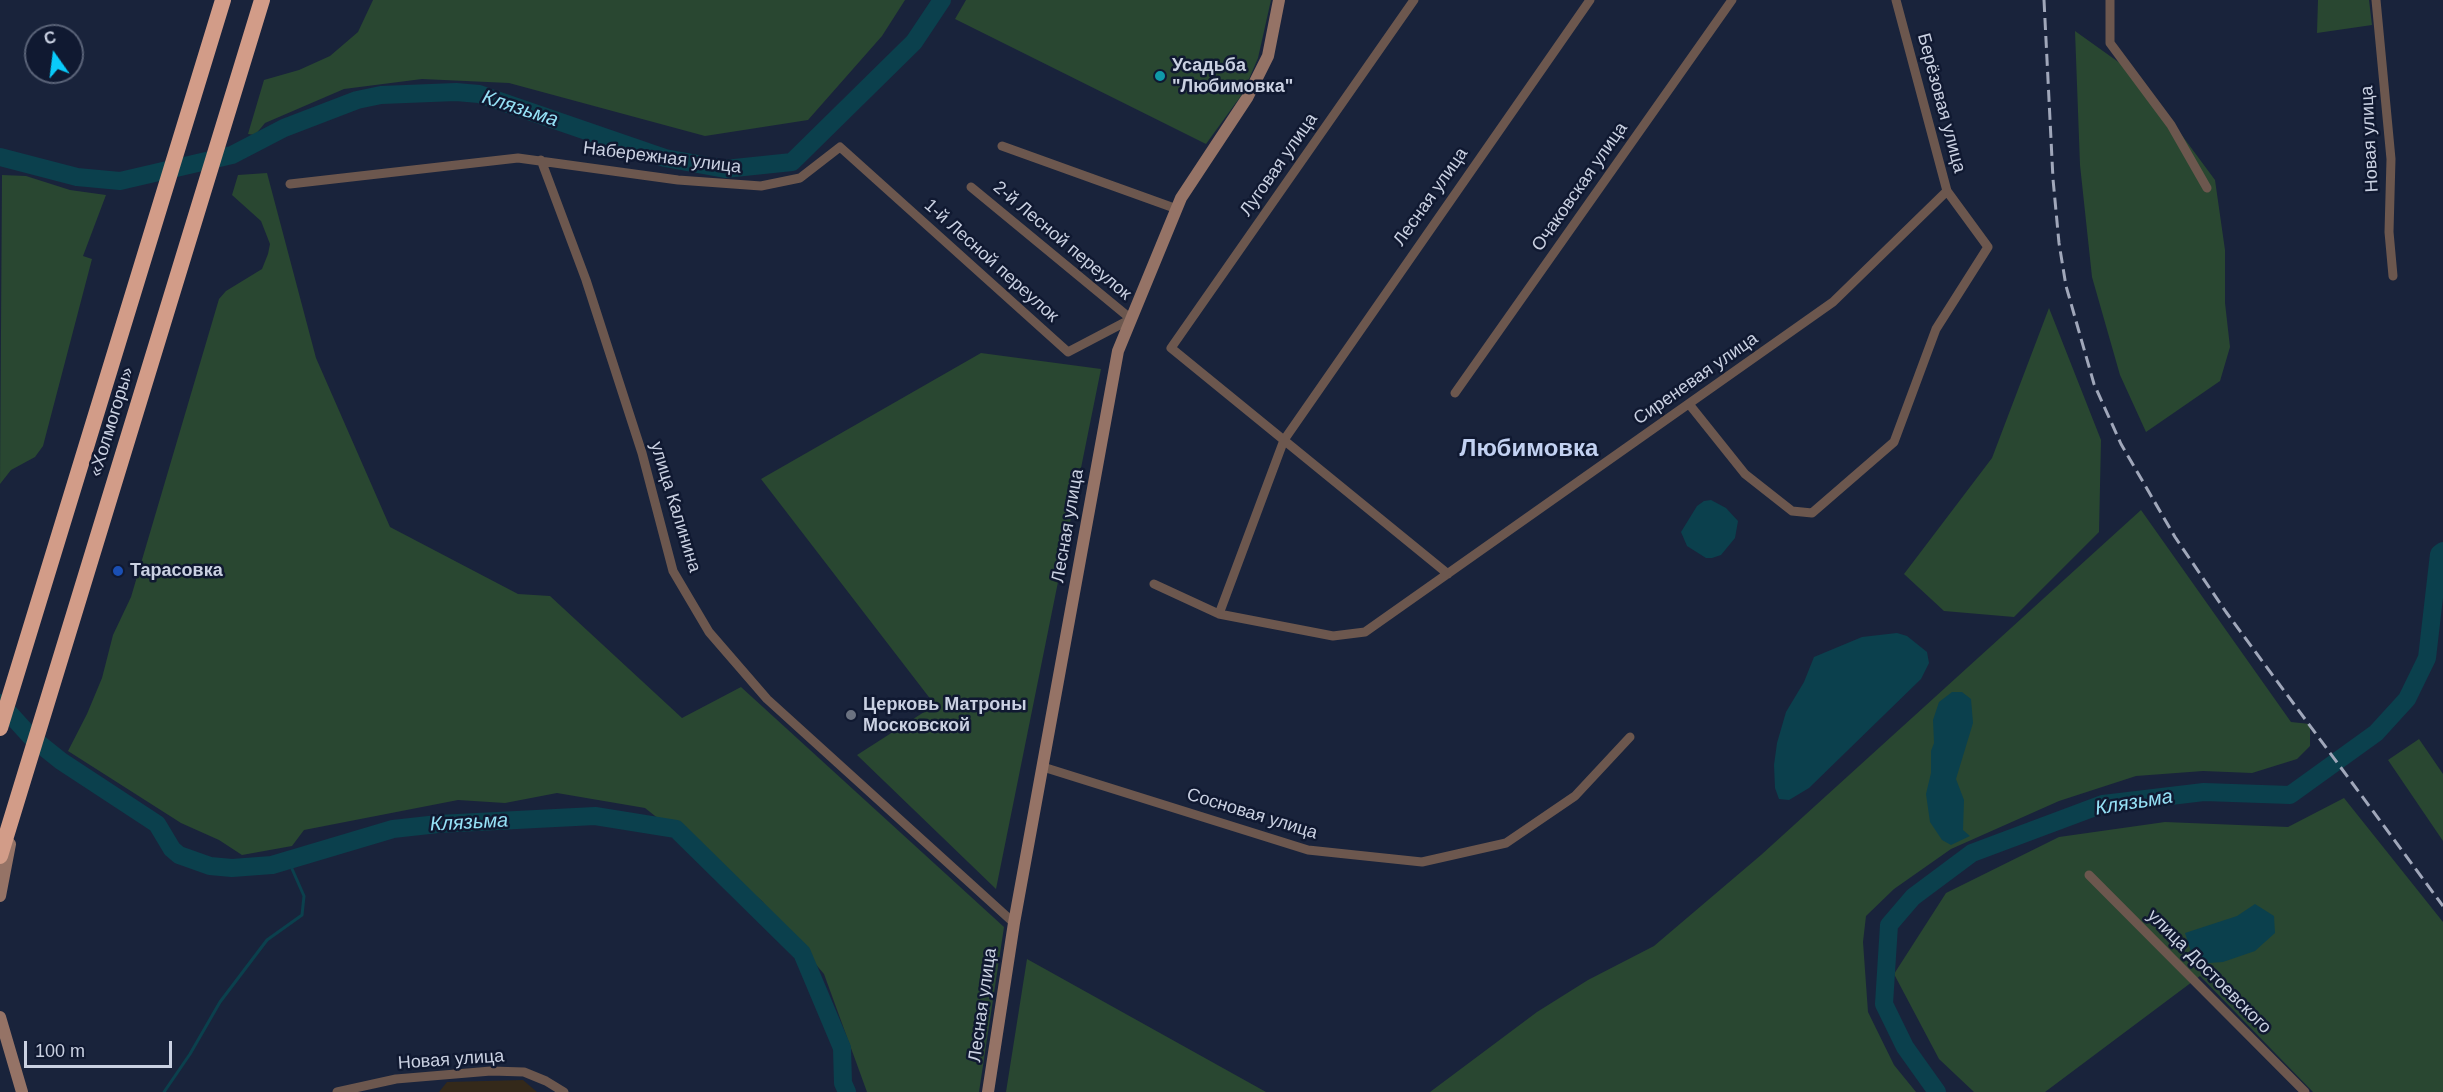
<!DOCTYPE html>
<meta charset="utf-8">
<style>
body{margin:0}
#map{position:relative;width:2443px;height:1092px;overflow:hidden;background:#19233b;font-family:Helvetica,sans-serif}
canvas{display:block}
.north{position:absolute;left:24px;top:24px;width:60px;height:60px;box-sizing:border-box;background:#101931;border:2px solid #5a6378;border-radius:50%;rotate:346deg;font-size:16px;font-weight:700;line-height:24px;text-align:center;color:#cad1e2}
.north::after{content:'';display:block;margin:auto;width:21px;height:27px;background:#09cbfa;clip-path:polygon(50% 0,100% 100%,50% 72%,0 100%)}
.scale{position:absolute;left:24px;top:1041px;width:148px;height:27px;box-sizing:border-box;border:3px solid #cad1e2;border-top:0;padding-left:8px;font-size:18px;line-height:21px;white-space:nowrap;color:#cad1e2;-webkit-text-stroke:4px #101931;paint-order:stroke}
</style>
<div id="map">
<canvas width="2443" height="1092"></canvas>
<div class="north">С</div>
<div class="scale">100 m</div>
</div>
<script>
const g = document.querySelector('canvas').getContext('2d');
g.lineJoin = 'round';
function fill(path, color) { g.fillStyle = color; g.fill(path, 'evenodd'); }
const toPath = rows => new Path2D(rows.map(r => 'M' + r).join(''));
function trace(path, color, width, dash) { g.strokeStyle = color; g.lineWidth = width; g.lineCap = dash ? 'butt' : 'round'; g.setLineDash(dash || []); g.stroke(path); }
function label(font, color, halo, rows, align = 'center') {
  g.font = font + ' Helvetica,sans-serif'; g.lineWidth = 5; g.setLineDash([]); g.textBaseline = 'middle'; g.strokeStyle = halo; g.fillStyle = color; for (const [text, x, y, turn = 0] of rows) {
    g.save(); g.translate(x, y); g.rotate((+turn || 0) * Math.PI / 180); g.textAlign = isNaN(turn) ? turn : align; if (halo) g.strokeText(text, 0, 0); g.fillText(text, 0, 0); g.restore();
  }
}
fill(toPath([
 [523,1080,537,1092,439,1092,447,1082]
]), '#34291a');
fill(toPath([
 [373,0,905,0,882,36,808,120,705,136,509,83,422,79,344,89,265,123,255,135,248,134,264,80,299,70,330,56,358,32],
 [966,0,1271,0,1258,58,1243,93,1206,144,955,19],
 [2318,0,2369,0,2372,25,2317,33],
 [2075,31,2138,76,2215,180,2225,250,2225,303,2230,347,2220,381,2146,432,2120,375,2092,277,2080,165],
 [267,173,316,358,390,527,518,594,550,596,682,718,741,687,1004,927,979,1092,867,1092,824,974,761,900,645,808,557,793,505,803,458,800,304,830,292,846,242,855,219,840,181,823,68,751,87,714,102,678,113,635,131,597,219,299,226,291,262,269,268,254,270,244,261,221,232,195,238,175],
 [2,175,26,176,70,190,106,195,83,256,92,259,43,446,35,457,11,470,0,484],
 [2049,308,2101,440,2099,532,2014,617,1944,611,1904,574,1992,458],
 [981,353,1101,369,996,889,857,755,935,705,761,479],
 [2141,510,2291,722,2310,724,2310,746,2297,759,2252,773,2203,771,2136,776,2059,801,1951,849,1894,889,1866,916,1863,942,1868,1012,1894,1065,1916,1092,1430,1092,1537,1012,1588,980,1654,946,1761,855],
 [2419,739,2443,774,2443,841,2388,760],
 [2344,798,2443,922,2443,1092,2313,1092,2200,976,2045,1092,1974,1092,1939,1059,1894,974,1946,893,2059,837,2165,822,2288,827],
 [1027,959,1266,1092,1006,1092]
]), '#294731');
fill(toPath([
 [1711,500,1726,508,1738,521,1735,538,1721,555,1712,558,1706,558,1687,546,1681,532,1697,506,1704,501],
 [1897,633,1907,636,1927,652,1929,663,1921,679,1809,788,1789,800,1779,799,1775,788,1774,765,1777,743,1786,712,1804,682,1814,657,1862,637],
 [1952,692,1962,692,1971,699,1973,723,1956,779,1964,800,1963,830,1970,836,1951,845,1942,840,1930,822,1926,794,1931,773,1931,751,1934,743,1933,720,1939,702],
 [2255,904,2274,916,2275,933,2255,951,2223,962,2195,964,2185,933,2237,916]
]), '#0b404d');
trace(toPath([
 [164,1092,190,1054,220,1002,267,940,302,915,304,896,289,862]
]), '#0b404d', 3);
trace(toPath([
 [0,157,77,177,120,181,232,155,284,128,357,100,381,95,456,92,479,94,665,158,725,169,792,162,914,42,942,0],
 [0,703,31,737,61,761,157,824,172,849,179,855,210,866,232,868,272,865,393,829,438,824,595,816,676,829,802,953,842,1048,843,1083,847,1092],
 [1937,1092,1905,1047,1884,1004,1889,925,1913,897,1972,853,2103,804,2204,792,2290,795,2376,733,2407,699,2427,658,2439,554,2443,551]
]), '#0b404d', 18);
trace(toPath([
 [1414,0,1171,348,1448,574],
 [2110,0,2110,43,2171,125,2207,188],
 [2376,0,2391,159,2389,232,2393,276],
 [1002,146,1177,209],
 [541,160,586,280,642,453,673,571,709,632,767,699,1014,923],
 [290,184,518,158,678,180,761,186,800,178,840,147,1068,352,1131,319,971,187],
 [1455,393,1732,0],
 [1689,404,1745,474,1792,511,1812,513,1894,442,1936,329,1988,247,1947,191,1896,0],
 [1154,584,1219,614,1333,636,1365,632,1833,302,1947,191],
 [1219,614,1284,440,1590,0],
 [1043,767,1308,850,1422,862,1506,843,1575,796,1630,737],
 [2089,875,2305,1092],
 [337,1092,396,1079,491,1071,524,1072,546,1081,564,1092]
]), '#6c574e', 9);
trace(toPath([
 [0,896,10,844],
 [0,1017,22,1092],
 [988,1092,1014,923,1118,351,1181,198,1247,98,1268,56,1279,0]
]), '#957366', 12);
trace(toPath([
 [0,728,223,0],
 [0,856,262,0]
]), '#d29c88', 16);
trace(toPath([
 [2044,0,2053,179,2059,243,2066,286,2094,384,2121,444,2175,537,2226,612,2443,906]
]), '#a0a7ba', 3, [12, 6]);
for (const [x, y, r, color] of [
 [1160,76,6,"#0f9aa8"],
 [118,571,6,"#1a4fb4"],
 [851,715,6,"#6b7280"]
]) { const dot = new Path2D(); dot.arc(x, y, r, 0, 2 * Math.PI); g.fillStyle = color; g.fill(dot); trace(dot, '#101931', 2); }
label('bold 18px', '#cad1e2', '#101931', [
 ["Усадьба",1172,66],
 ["\"Любимовка\"",1172,87],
 ["Тарасовка",130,571],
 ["Церковь Матроны",863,705],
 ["Московской",863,726]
], 'left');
label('18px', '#cad1e2', '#101931', [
 ["Берёзовая улица",1941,103,75],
 ["Новая улица",2370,139,-93],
 ["Набережная улица",662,158,7],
 ["Луговая улица",1279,165,-55],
 ["Очаковская улица",1580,187,-55],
 ["Лесная улица",1431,197,-55],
 ["2-й Лесной переулок",1062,241,40],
 ["1-й Лесной переулок",991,261,42],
 ["Сиреневая улица",1696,379,-35],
 ["«Холмогоры»",112,422,-73],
 ["улица Калинина",675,507,73],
 ["Лесная улица",1068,526,-80],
 ["Сосновая улица",1252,814,17],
 ["улица Достоевского",2209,972,45],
 ["Лесная улица",983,1005,-82],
 ["Новая улица",451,1060,-4]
]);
label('italic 20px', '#96e2f7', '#101931', [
 ["Клязьма",520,109,18],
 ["Клязьма",2134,803,-9],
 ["Клязьма",469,823,-3]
]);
label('bold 24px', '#c2d1f1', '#101931', [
 ["Любимовка",1529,449]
]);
</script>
